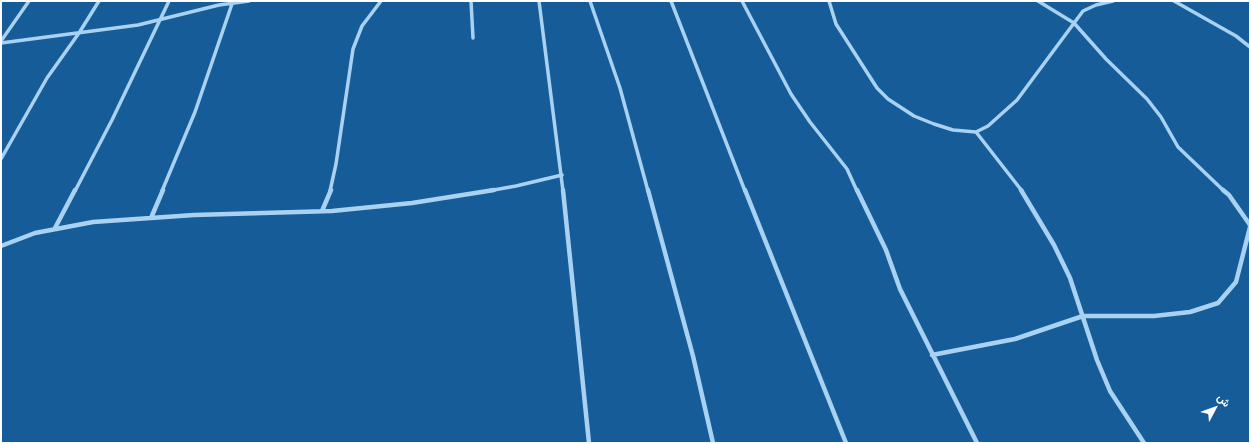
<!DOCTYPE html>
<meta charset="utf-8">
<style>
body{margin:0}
#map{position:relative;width:1251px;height:444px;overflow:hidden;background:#155c99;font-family:Montserrat,Vazirmatn,sans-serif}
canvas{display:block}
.frame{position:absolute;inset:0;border:2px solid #fff;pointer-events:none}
.north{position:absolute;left:1195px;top:388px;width:40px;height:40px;-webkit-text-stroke:3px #155c99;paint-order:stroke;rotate:49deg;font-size:11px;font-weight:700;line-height:16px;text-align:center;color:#fff}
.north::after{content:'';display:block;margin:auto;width:14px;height:18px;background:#fff;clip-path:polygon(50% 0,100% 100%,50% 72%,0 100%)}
</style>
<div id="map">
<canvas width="1251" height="444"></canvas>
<div class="frame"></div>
<div class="north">ش</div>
</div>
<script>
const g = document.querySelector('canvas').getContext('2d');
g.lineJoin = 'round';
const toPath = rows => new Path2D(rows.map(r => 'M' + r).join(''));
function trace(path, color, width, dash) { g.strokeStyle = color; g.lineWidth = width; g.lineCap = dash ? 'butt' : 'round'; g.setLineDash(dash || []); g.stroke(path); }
trace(toPath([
 [471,1,473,38],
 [539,1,563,191],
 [590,1,620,88,648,191],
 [671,1,745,191],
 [742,1,791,94,810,122,847,169,857,191],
 [829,1,836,24,877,88,888,99,914,116,934,124,953,130,976,132,988,126,1017,100,1083,11,1096,5,1113,1],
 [1038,1,1074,23,1106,59,1147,99,1161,117,1178,147,1224,191],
 [1174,1,1236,36,1250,47],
 [1,41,29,1],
 [1,43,138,25,219,5,249,1],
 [976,132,1022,191],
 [1,159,47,78,79,33,99,1],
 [75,191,112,120,169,1],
 [162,191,195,112,233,1],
 [330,191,336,164,353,49,362,26,381,1],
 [488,191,516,186,562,175]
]), '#a9d2f2', 3.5);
trace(toPath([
 [563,190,589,443],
 [648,190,693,356,713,443],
 [745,190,846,443],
 [857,190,886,250,900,289,977,443],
 [1021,190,1054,245,1070,278,1097,360,1110,391,1144,443],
 [1223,190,1229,195,1250,225],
 [322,211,331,190],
 [151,218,163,190],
 [55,228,75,190],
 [1,246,35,233,93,222,194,215,332,211,412,203,494,190],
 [932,355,1015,339,1083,316,1154,316,1190,312,1218,303,1236,282,1250,227]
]), '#a9d2f2', 4.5);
</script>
